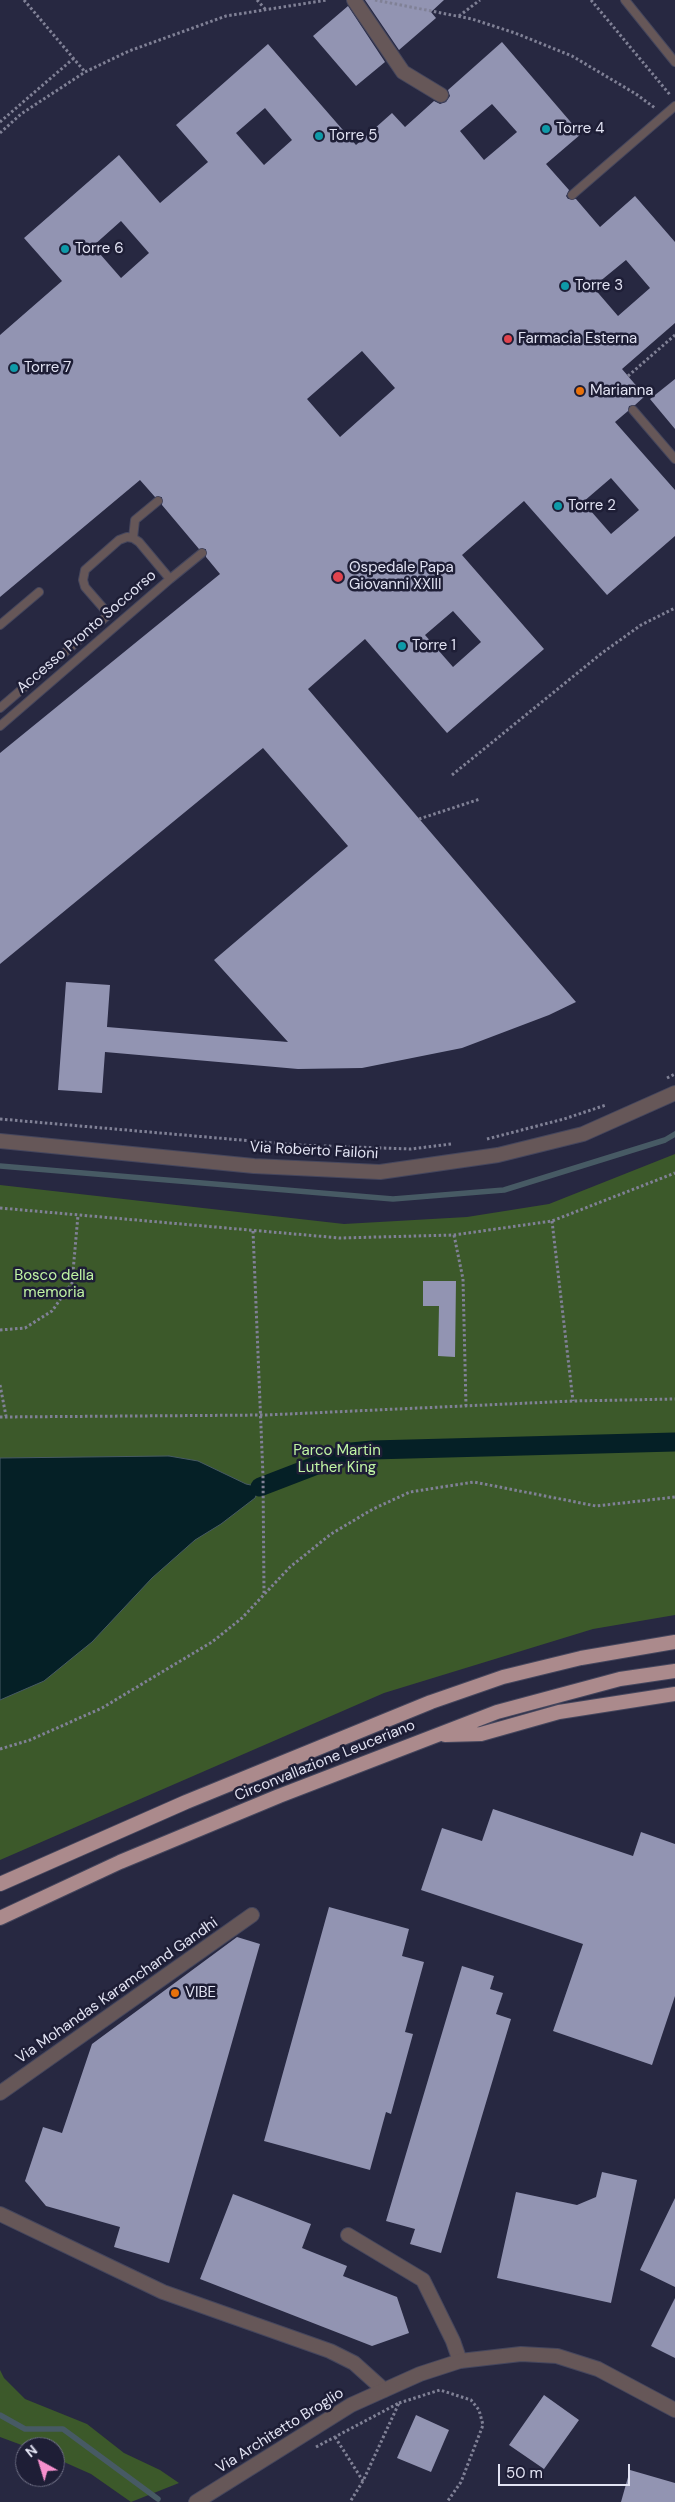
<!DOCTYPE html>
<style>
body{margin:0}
#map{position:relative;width:675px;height:2502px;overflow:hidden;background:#272841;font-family:"DM Sans",sans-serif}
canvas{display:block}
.north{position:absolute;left:15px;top:2437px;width:50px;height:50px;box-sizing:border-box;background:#1e1e36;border:1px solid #6c6d82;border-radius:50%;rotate:321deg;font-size:14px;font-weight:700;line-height:20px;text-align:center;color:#e2e3f3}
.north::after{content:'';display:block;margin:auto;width:18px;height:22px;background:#f790ce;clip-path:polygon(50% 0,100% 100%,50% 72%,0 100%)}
.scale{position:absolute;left:498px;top:2464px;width:132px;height:22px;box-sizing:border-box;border:2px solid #e2e3f3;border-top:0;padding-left:6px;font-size:15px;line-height:18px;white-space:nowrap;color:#e2e3f3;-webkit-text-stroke:4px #1e1e36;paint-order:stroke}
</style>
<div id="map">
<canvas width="675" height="2502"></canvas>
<div class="north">N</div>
<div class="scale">50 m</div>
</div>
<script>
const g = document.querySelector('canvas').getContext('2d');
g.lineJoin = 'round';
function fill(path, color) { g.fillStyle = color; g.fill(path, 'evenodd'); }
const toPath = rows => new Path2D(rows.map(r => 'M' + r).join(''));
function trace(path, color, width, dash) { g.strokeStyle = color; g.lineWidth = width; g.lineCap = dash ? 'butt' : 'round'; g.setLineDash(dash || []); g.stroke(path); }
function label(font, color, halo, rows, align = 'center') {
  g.font = font + ' "DM Sans",sans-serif'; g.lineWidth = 5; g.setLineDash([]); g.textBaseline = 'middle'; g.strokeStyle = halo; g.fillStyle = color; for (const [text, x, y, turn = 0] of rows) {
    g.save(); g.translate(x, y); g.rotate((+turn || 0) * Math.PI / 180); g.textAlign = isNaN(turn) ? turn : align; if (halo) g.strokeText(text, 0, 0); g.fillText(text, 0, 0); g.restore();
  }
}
fill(toPath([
 [675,1154,675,1615,593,1629,384,1693,0,1860,0,1185,344,1224,467,1217,549,1204],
 [0,2370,4,2378,25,2399,87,2424,124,2453,160,2470,179,2483,131,2502,91,2474,55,2458,55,2447,27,2447,0,2437]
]), '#3c592a');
const water = toPath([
 [169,1456,198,1461,246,1484,260,1487,255,1498,221,1524,195,1540,152,1578,92,1642,71,1659,44,1681,0,1700,0,1458,169,1456]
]);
fill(water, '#052026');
trace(water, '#475a64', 1);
trace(toPath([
 [0,1166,393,1199,504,1190,665,1140,675,1134],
 [0,2415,25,2429,63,2429,158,2499]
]), '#475a64', 5.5);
trace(toPath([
 [260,1487,351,1452,372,1450,675,1442]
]), '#052026', 19);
fill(toPath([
 [365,0,444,0,431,12,436,18,399,50],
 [348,6,385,62,356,86,313,36],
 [502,42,581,134,546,164,569,190,566,196,568,199,576,199,600,227,635,196,675,242,675,323,622,369,645,396,635,405,629,406,628,411,615,422,675,490,675,536,607,595,524,501,462,555,544,649,447,733,365,639,308,689,576,1002,549,1015,462,1048,362,1068,298,1069,105,1052,102,1093,58,1090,66,982,110,985,107,1027,288,1042,214,960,348,846,263,748,0,964,0,753,220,574,206,557,206,549,199,549,162,505,162,497,155,497,140,480,0,597,0,335,62,281,24,238,119,155,160,203,208,162,176,125,268,44,356,145,392,113,405,127,434,101,440,104,446,102,450,96,448,90],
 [492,104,517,132,484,160,460,131],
 [265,108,292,140,264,165,236,133],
 [121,221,149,253,121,278,93,246],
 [626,260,650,288,618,316,593,287],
 [362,351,395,388,340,437,307,399],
 [611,478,639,510,611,534,583,502],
 [453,611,481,642,453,667,425,635],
 [675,379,675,429,650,399],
 [423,1281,456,1281,455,1357,438,1356,439,1306,423,1306],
 [493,1809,633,1856,641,1832,675,1844,675,1996,652,2065,553,2031,583,1944,421,1890,442,1828,482,1841],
 [329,1907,409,1929,402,1956,424,1962,405,2032,413,2034,391,2114,386,2112,370,2170,264,2141],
 [237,1937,260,1944,169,2263,114,2247,120,2227,46,2206,25,2181,43,2127,62,2133,92,2044],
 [462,1966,494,1976,490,1989,503,1993,496,2014,511,2019,441,2253,410,2244,415,2229,386,2221],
 [602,2172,637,2180,611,2303,497,2278,516,2192,577,2205,596,2197],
 [233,2194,311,2224,302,2248,347,2266,343,2276,397,2297,409,2333,372,2346,200,2279],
 [675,2198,675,2287,640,2270],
 [675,2298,675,2358,651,2346],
 [544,2395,579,2420,544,2469,509,2445],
 [416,2415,449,2430,431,2472,397,2458],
 [630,2470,675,2483,675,2502,621,2502]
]), '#9294b2');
const service = toPath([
 [625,0,675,62],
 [572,195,675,106],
 [633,410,675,459],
 [133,538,135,520,158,501],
 [170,579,202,553],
 [0,625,39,592],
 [0,708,107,616,105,610,85,587,83,580,85,570,119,540,127,537,133,538,139,542,170,579,0,726]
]);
const minor = toPath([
 [354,0,403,72,441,95],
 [0,2093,252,1915],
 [0,2214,163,2292,330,2351,354,2363,384,2390],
 [348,2235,423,2280,453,2341,460,2361]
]);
const tertiary = toPath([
 [0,1141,254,1166,380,1172,498,1155,583,1134,675,1093],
 [196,2502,351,2405,420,2374,460,2361,521,2354,557,2356,598,2369,675,2410]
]);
const trunk = toPath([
 [445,1735,481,1734,559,1712,675,1694],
 [0,1884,186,1802,431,1702,503,1677,581,1658,675,1642],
 [0,1918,120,1862,279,1796,497,1712,620,1679,675,1671]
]);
trace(service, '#45465d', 10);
trace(minor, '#45465d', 16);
trace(tertiary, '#45465d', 16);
trace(trunk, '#45465d', 16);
trace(toPath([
 [24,0,85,72],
 [257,0,266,10],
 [375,0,472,19,515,33,572,56,636,94,655,108],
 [591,0,671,96],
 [459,16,480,0],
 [0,122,74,58],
 [0,133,21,114,85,72,129,51,226,16,327,0],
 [628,376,675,335],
 [452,775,602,653,641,625,675,608],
 [419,819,480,799],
 [667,1078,675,1074],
 [0,1119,298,1145,411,1149,451,1144],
 [487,1139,564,1119,606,1105],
 [0,1208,340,1238,454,1235,552,1221,675,1173],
 [552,1221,573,1401],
 [253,1231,263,1476,264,1593],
 [454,1235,463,1279,466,1406],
 [0,1330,25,1328,52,1311,72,1283,78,1215],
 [0,1385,6,1416],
 [0,1417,266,1415,573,1401,675,1399],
 [0,1749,30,1740,102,1708,212,1642,242,1618,290,1567,331,1534,373,1509,410,1492,474,1482,596,1506,675,1497],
 [399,2403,440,2390,471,2400,479,2410,483,2425,461,2482,447,2502],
 [335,2437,363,2481],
 [316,2447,399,2403,363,2481,350,2502]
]), '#808196', 3, [2.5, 2.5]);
trace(service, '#665758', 8);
trace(minor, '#665758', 14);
trace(tertiary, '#665758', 14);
trace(trunk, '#ab8a8c', 14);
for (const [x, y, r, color] of [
 [546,129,5,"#0f9aa8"],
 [319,136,5,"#0f9aa8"],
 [65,249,5,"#0f9aa8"],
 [565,286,5,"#0f9aa8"],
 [508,339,5,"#e0444e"],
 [14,368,5,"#0f9aa8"],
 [580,391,5,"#e8710a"],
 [558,506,5,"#0f9aa8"],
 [338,577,6,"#e0444e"],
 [402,646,5,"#0f9aa8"],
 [175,1993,5,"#e8710a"]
]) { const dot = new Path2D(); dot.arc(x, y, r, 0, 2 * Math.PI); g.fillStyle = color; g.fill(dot); trace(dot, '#1e1e36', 2); }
label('15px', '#e2e3f3', '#1e1e36', [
 ["Torre 4",556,129],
 ["Torre 5",329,136],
 ["Torre 6",75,249],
 ["Torre 3",575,286],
 ["Farmacia Esterna",518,339],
 ["Torre 7",24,368],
 ["Marianna",590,391],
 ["Torre 2",568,506],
 ["Ospedale Papa",349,568],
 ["Giovanni XXIII",349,585],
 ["Torre 1",412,646],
 ["VIBE",185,1993]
], 'left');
label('15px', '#e2e3f3', '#1e1e36', [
 ["Accesso Pronto Soccorso",87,632,-41],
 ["Via Roberto Failoni",314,1151,3],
 ["Circonvallazione Leuceriano",325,1761,-22],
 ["Via Mohandas Karamchand Gandhi",117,1991,-35],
 ["Via Architetto Broglio",280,2431,-32]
]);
label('15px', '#c0f4a4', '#1e1e36', [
 ["Bosco della",54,1276],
 ["memoria",54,1293],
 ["Parco Martin",337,1451],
 ["Luther King",337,1468]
]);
</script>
